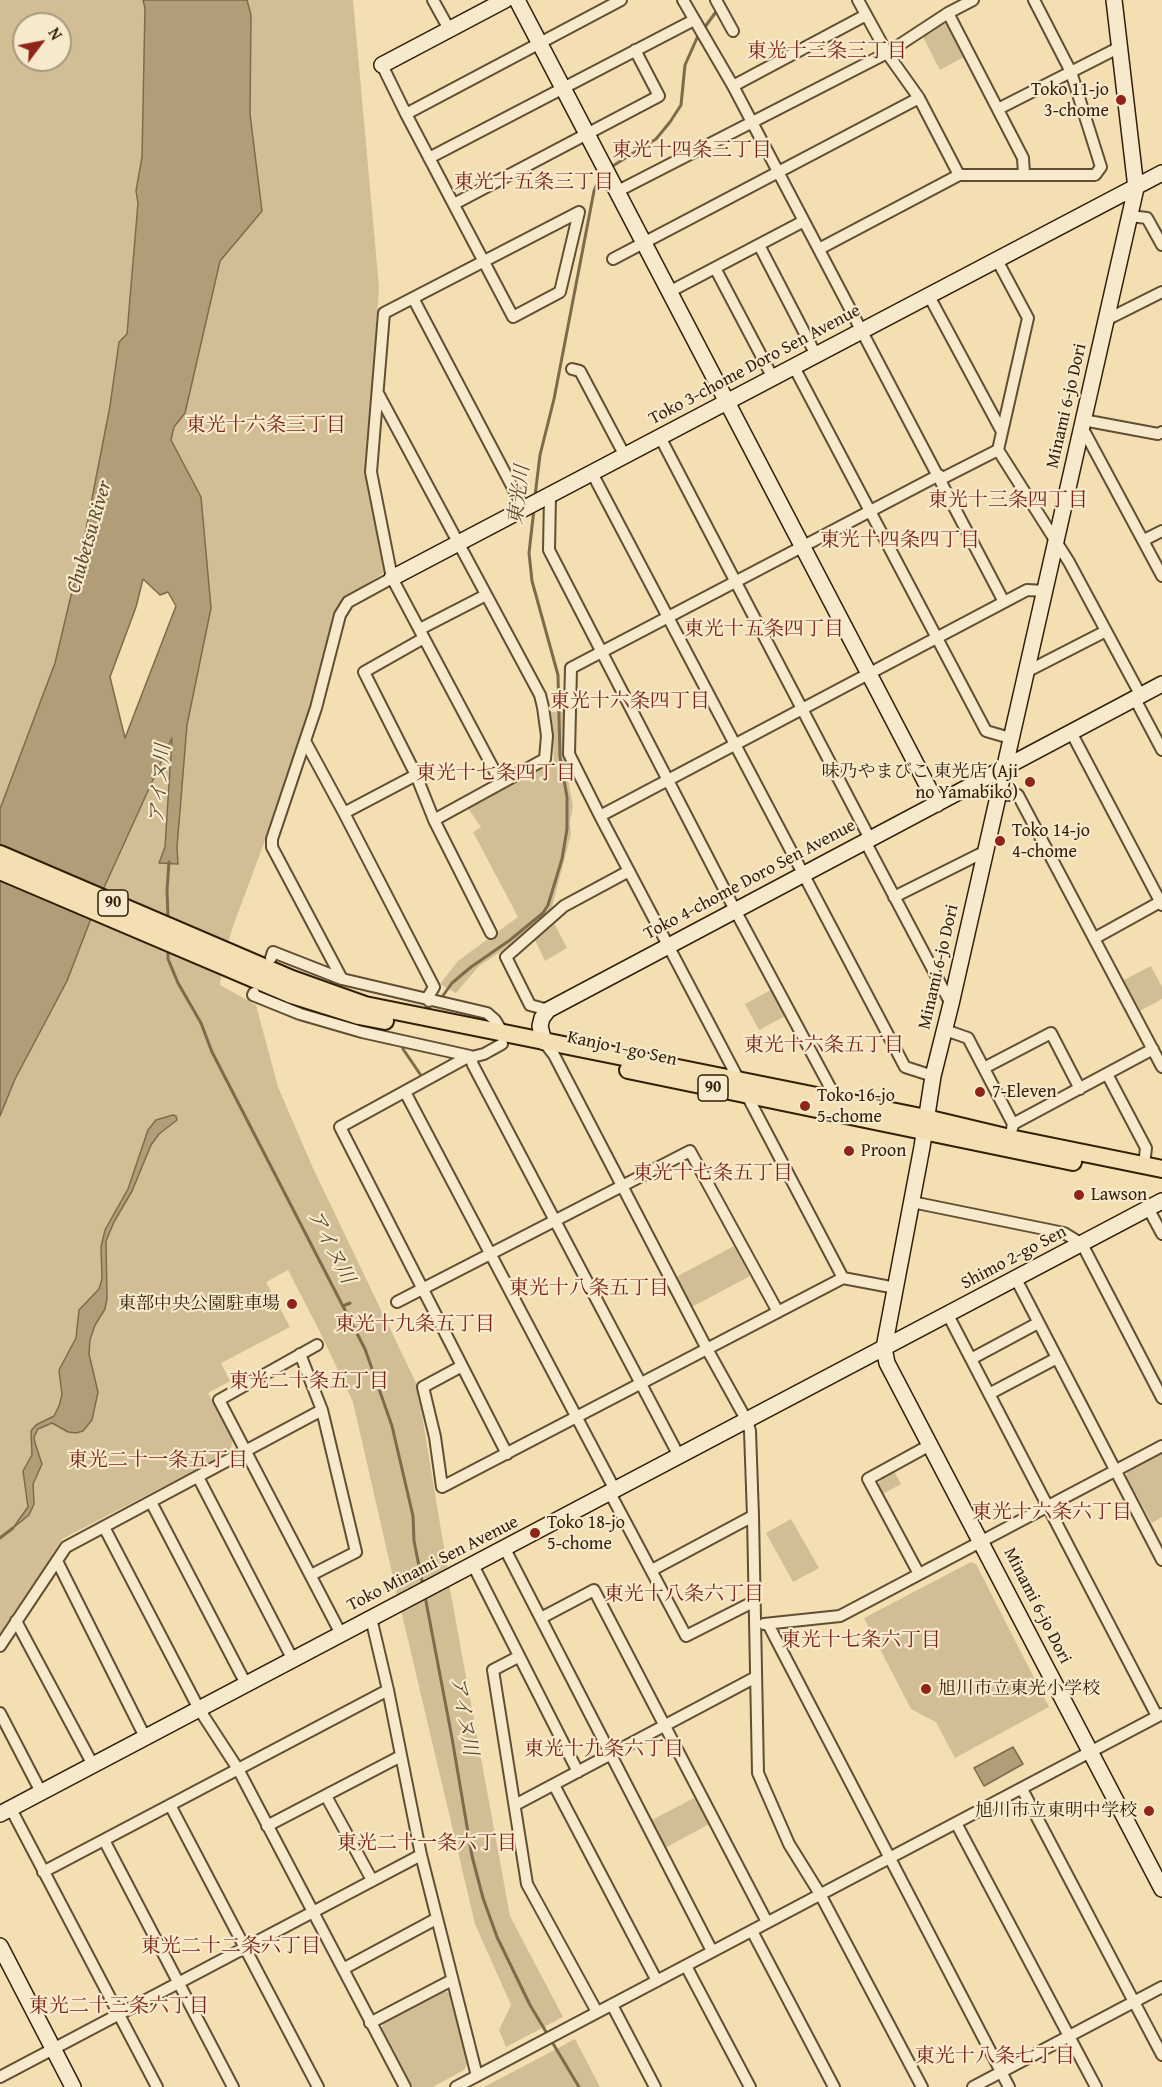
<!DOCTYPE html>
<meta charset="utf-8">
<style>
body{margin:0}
#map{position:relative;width:1162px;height:2087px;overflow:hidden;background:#f3dfb1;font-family:"Gentium Book Plus",serif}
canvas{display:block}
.north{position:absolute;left:12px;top:12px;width:60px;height:60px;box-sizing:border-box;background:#f7eacc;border:2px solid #a8997e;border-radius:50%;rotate:58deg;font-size:16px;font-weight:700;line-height:24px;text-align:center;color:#321f09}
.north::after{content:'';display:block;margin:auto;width:21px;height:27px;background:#8f2418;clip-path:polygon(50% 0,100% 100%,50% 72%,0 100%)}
</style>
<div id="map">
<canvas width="1162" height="2087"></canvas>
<div class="north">N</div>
</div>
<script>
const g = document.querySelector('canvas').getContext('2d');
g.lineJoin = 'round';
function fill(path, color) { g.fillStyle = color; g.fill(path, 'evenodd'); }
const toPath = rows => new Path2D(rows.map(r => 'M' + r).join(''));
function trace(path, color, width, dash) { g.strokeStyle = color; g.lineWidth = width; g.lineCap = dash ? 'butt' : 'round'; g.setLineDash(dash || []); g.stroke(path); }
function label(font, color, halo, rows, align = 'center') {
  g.font = font + ' "Gentium Book Plus","Noto Serif JP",serif'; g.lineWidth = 4.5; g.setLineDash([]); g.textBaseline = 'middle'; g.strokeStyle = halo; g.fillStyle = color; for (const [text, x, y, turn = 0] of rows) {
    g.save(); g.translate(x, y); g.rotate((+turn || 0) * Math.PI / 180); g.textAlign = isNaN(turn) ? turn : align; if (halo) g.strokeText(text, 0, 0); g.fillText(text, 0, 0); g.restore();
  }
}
fill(toPath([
 [0,0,143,0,145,8,142,157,136,191,138,203,127,334,119,342,110,406,83,545,55,663,0,809],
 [24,24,60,24,60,60,24,60],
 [247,0,353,0,379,287,368,471,385,572,343,600,302,741,232,929,224,958,220,985,256,1005,278,1087,312,1166,417,1385,448,1572,398,1599,353,1402,320,1332,288,1270,266,1282,290,1327,221,1363,230,1381,208,1393,233,1440,230,1452,62,1539,0,1637,0,1116,15,1079,67,981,97,903,172,736,187,724,211,608,201,497,171,440,174,427,185,413,220,261,262,211,250,114,251,16],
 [942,23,948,25,964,57,940,70,923,37],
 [551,712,564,712,566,767,573,807,570,821,571,834,551,911,512,944,479,966,456,993,440,984,458,961,518,917,473,832,481,827,467,807,554,761],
 [554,923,567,948,545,961,535,940],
 [1151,966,1162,987,1162,999,1138,1012,1122,981],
 [771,990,785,1016,759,1030,745,1004],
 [734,1246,750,1276,692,1307,676,1277],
 [1162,1453,1162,1517,1152,1523,1127,1478,1127,1472],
 [894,1471,901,1484,883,1494,878,1485,881,1479],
 [791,1519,819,1568,793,1582,766,1533],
 [971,1562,976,1564,1049,1707,955,1758,936,1722,911,1709,864,1618],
 [449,1584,510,1916,563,2017,506,2047,499,2030,511,2005,475,1924,401,1610],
 [694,1798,709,1824,665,1848,650,1821],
 [444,1990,451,1995,467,2064,464,2070,433,2087,413,2087,382,2028,384,2022],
 [575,2039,600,2087,484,2087,545,2055]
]), '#d2be94');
const water = toPath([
 [143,0,247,0,251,15,250,114,262,211,220,261,185,413,174,427,171,440,201,497,211,608,187,725,177,847,178,864,159,863,165,847,172,738,97,903,67,981,15,1079,0,1116,0,809,55,663,83,545,110,406,119,342,127,334,138,203,136,191,142,157,145,8,143,0],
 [143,579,160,595,168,592,176,606,125,738,110,677,136,607,143,579],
 [173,1115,176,1116,177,1120,159,1134,151,1145,132,1191,114,1222,106,1241,107,1298,105,1309,95,1325,90,1340,89,1354,98,1392,92,1420,83,1431,76,1433,68,1432,52,1423,38,1429,34,1437,35,1443,42,1464,33,1484,34,1504,29,1515,13,1528,28,1507,23,1471,32,1455,31,1431,36,1425,54,1416,59,1406,62,1395,59,1370,76,1338,79,1310,99,1289,102,1279,101,1247,105,1230,128,1189,148,1130,156,1120,173,1115],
 [1013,1747,1023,1764,984,1786,974,1768,1013,1747]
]);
fill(water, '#b19e78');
trace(water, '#7e6b4c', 1.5);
trace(toPath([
 [611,167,656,139,670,122,681,105,685,65,697,38,718,9],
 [535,496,540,455,554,399,594,191,601,174],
 [168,918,167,890,169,862],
 [168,949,168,959,178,983,201,1023,212,1052,365,1349,392,1426,413,1516,414,1541,423,1586],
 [442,997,452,983,471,967,510,940,543,913,548,905,562,859,567,829,567,797,560,757,558,675,532,581,529,553,534,509],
 [403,1049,420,1074],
 [343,1306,350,1303],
 [0,1538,13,1528],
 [425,1596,452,1738,472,1856,483,1898,497,1937,530,2005,579,2087]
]), '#7e6b4c', 3);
const street = toPath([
 [433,0,449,29],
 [683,0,733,86,1004,602],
 [716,0,733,31],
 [858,0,887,53,919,98,959,175],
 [948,13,1023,158,1024,174],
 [382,65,406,114,513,317,560,292,579,212],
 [733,86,866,15],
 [998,109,1120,47],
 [406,114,621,0],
 [429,158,694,20],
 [618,191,887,53,948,13,973,0],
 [454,204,659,96,635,50],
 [1130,216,1147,218,1162,245],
 [759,245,816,355],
 [819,249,959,175,1095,175,1101,167,1071,72,1034,0],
 [613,259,919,98],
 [997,260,1028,318,998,450,1069,562,1141,696],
 [715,268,773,378],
 [669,292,804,221],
 [929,296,1001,430],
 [413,298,524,509],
 [1106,320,1162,292],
 [794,367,986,731,1010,738],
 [572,369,580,371,625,456],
 [379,395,540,695,543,707,547,736,545,759,434,820],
 [1083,420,1158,434,1162,432],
 [1082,427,1162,576],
 [660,437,870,839],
 [592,473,905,1067,933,1076],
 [941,479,998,450],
 [550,495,549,550,735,910,838,1102],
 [1144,540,1162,531],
 [420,629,486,595],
 [424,638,364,672,416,775,434,820,491,933],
 [1026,672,1106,631],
 [1135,699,1162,750],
 [1071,732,1162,905],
 [305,741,344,813,434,987,428,997,429,1001],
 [501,783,392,578,371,472,384,313,579,212],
 [998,795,1018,795,1162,1067],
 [344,813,416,775],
 [600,816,1027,590,1045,591],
 [865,841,951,1004],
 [894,897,986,851],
 [1095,938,1162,901],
 [271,958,273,952,342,979,487,1013,495,1020,503,1033],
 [342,979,272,847,272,839,316,708,340,615,348,602,392,578],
 [254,993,253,995,300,1014,362,1032,470,1056],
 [548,1010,530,1005,506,957,564,906,629,871],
 [945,1030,968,1038,1013,1124,1012,1129],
 [544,1042,554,1055,707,1349,747,1421,750,1431,753,1516,758,1773,789,1844,820,1894,922,2087],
 [502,1044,484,1054,464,1059,340,1127,507,1454],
 [470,1056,473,1065,679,1456],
 [984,1068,1051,1033,1080,1089],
 [1107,1074,1146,1148,1144,1165],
 [405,1092,615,1490],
 [1013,1124,1153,1049],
 [912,1202,1064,1233,1082,1244,1162,1398],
 [1148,1208,1162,1234],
 [843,1278,600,816,569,754,571,668,939,475],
 [1016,1279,1162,1560],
 [397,1302,690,1151,778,1312],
 [948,1315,1157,1716],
 [317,1345,219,1400,341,1634],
 [300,1354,322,1410,356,1552,311,1575],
 [971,1359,1038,1323],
 [462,1366,423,1387,435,1437,442,1487,843,1278,896,1288],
 [989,1394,1057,1358],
 [198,1477,293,1660],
 [610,1493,686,1636,755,1601],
 [151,1502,246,1684],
 [104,1527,199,1709,238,1769,405,2087],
 [505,1549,712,1951],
 [57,1561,145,1737],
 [473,1565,578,1772],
 [652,1570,753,1516],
 [919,1574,868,1479,930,1445],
 [371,1618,388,1690,421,1855,477,2076],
 [541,1618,594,1590,767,1922],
 [16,1621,93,1765],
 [764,1624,840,1616,1162,1446],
 [768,1624,1009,2087],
 [0,1646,66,1547,322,1410],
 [518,1657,493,1670,527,1884,597,2012],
 [0,1713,41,1792],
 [554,1785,657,1981],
 [1022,1789,1162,2055],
 [326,1796,372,1880],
 [170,1805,318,2087],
 [515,1805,756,1677],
 [11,1809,157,2087],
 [956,1823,1096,2087],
 [267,1826,401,1756],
 [104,1840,233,2087],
 [43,1872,388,1690],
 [752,1931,834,2087],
 [686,1966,750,2087],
 [343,1969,436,1919],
 [612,2005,655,2087],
 [370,2023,452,1980],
 [0,2077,421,1855],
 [456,2087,1162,1714],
 [973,2087,1162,1987]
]);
const secondary = toPath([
 [517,0,937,804],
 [1114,0,1136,188,951,1004,933,1076,922,1147,884,1348,887,1363,1162,1889],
 [382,65,505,0],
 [392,578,1162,173],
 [544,1042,540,1026,542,1018,548,1010,1162,684],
 [0,1814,1162,1201],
 [0,1946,73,2087]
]);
const primary = toPath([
 [0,854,292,979,365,1005,926,1118,1010,1138,1162,1169],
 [0,871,289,994,359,1016,385,1021],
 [628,1070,1073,1162]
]);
trace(street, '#624f33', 14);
trace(secondary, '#321f09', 18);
trace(primary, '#321f09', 20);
trace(street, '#f7eacc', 10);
trace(secondary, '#f7eacc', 15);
trace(primary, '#f3dfb1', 16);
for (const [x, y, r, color] of [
 [1121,100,6,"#8f2418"],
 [1030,782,6,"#8f2418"],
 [1000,841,6,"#8f2418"],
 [980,1092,6,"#8f2418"],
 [805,1106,6,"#8f2418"],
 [849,1151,6,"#8f2418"],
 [1079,1195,6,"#8f2418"],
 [292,1304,6,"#8f2418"],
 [535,1533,6,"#8f2418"],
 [926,1689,6,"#8f2418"],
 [1149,1811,6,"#8f2418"]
]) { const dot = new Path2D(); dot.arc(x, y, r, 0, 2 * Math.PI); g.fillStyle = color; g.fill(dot); trace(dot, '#f7eacc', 2); }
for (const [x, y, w] of [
 [113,903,30],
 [713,1088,30]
]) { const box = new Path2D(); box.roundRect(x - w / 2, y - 13, w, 26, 4.5); g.fillStyle = '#f7eacc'; g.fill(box); trace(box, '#321f09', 1.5); }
label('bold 16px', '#321f09', null, [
 ["90",113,903],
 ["90",713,1088]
]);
label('18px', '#321f09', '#f7eacc', [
 ["Toko 11-jo",1109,90,"right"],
 ["3-chome",1109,111,"right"],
 ["味乃やまびこ 東光店 (Aji",1018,772,"right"],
 ["no Yamabiko)",1018,793,"right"],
 ["Toko 14-jo",1012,831],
 ["4-chome",1012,852],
 ["7-Eleven",992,1092],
 ["Toko 16-jo",817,1096],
 ["5-chome",817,1117],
 ["Proon",861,1151],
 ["Lawson",1091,1195],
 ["東部中央公園駐車場",280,1304,"right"],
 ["Toko 18-jo",547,1523],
 ["5-chome",547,1544],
 ["旭川市立東光小学校",938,1689],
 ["旭川市立東明中学校",1137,1811,"right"]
], 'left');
label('18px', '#321f09', '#f7eacc', [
 ["Toko 3-chome Doro Sen Avenue",755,365,-28],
 ["Minami 6-jo Dori",1067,406,-77],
 ["Toko 4-chome Doro Sen Avenue",750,880,-28],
 ["Minami 6-jo Dori",939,967,-77],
 ["Kanjo 1-go Sen",622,1049,12],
 ["Shimo 2-go Sen",1014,1258,-28],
 ["Toko Minami Sen Avenue",433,1564,-27],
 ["Minami 6-jo Dori",1037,1606,63]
]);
label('20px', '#7a1f14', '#f7eacc', [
 ["東光十三条三丁目",827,52],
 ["東光十四条三丁目",692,151],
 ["東光十五条三丁目",534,183],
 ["東光十六条三丁目",266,426],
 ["東光十三条四丁目",1008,501],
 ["東光十四条四丁目",900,541],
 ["東光十五条四丁目",764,630],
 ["東光十六条四丁目",630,702],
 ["東光十七条四丁目",496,774],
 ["東光十六条五丁目",824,1046],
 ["東光十七条五丁目",713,1174],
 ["東光十八条五丁目",589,1289],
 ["東光十九条五丁目",415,1325],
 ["東光二十条五丁目",309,1382],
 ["東光二十一条五丁目",158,1461],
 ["東光十六条六丁目",1052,1513],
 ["東光十八条六丁目",684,1595],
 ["東光十七条六丁目",861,1641],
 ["東光十九条六丁目",604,1750],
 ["東光二十一条六丁目",427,1844],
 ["東光二十二条六丁目",231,1947],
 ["東光二十三条六丁目",119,2007],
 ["東光十八条七丁目",995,2057]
]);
label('italic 20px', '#5e4b30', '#f7eacc', [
 ["東光川",520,495,-83],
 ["Chubetsu River",90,537,-74],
 ["アイヌ川",161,784,-85],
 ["アイヌ川",330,1247,63],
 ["アイヌ川",463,1716,80]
]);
</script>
